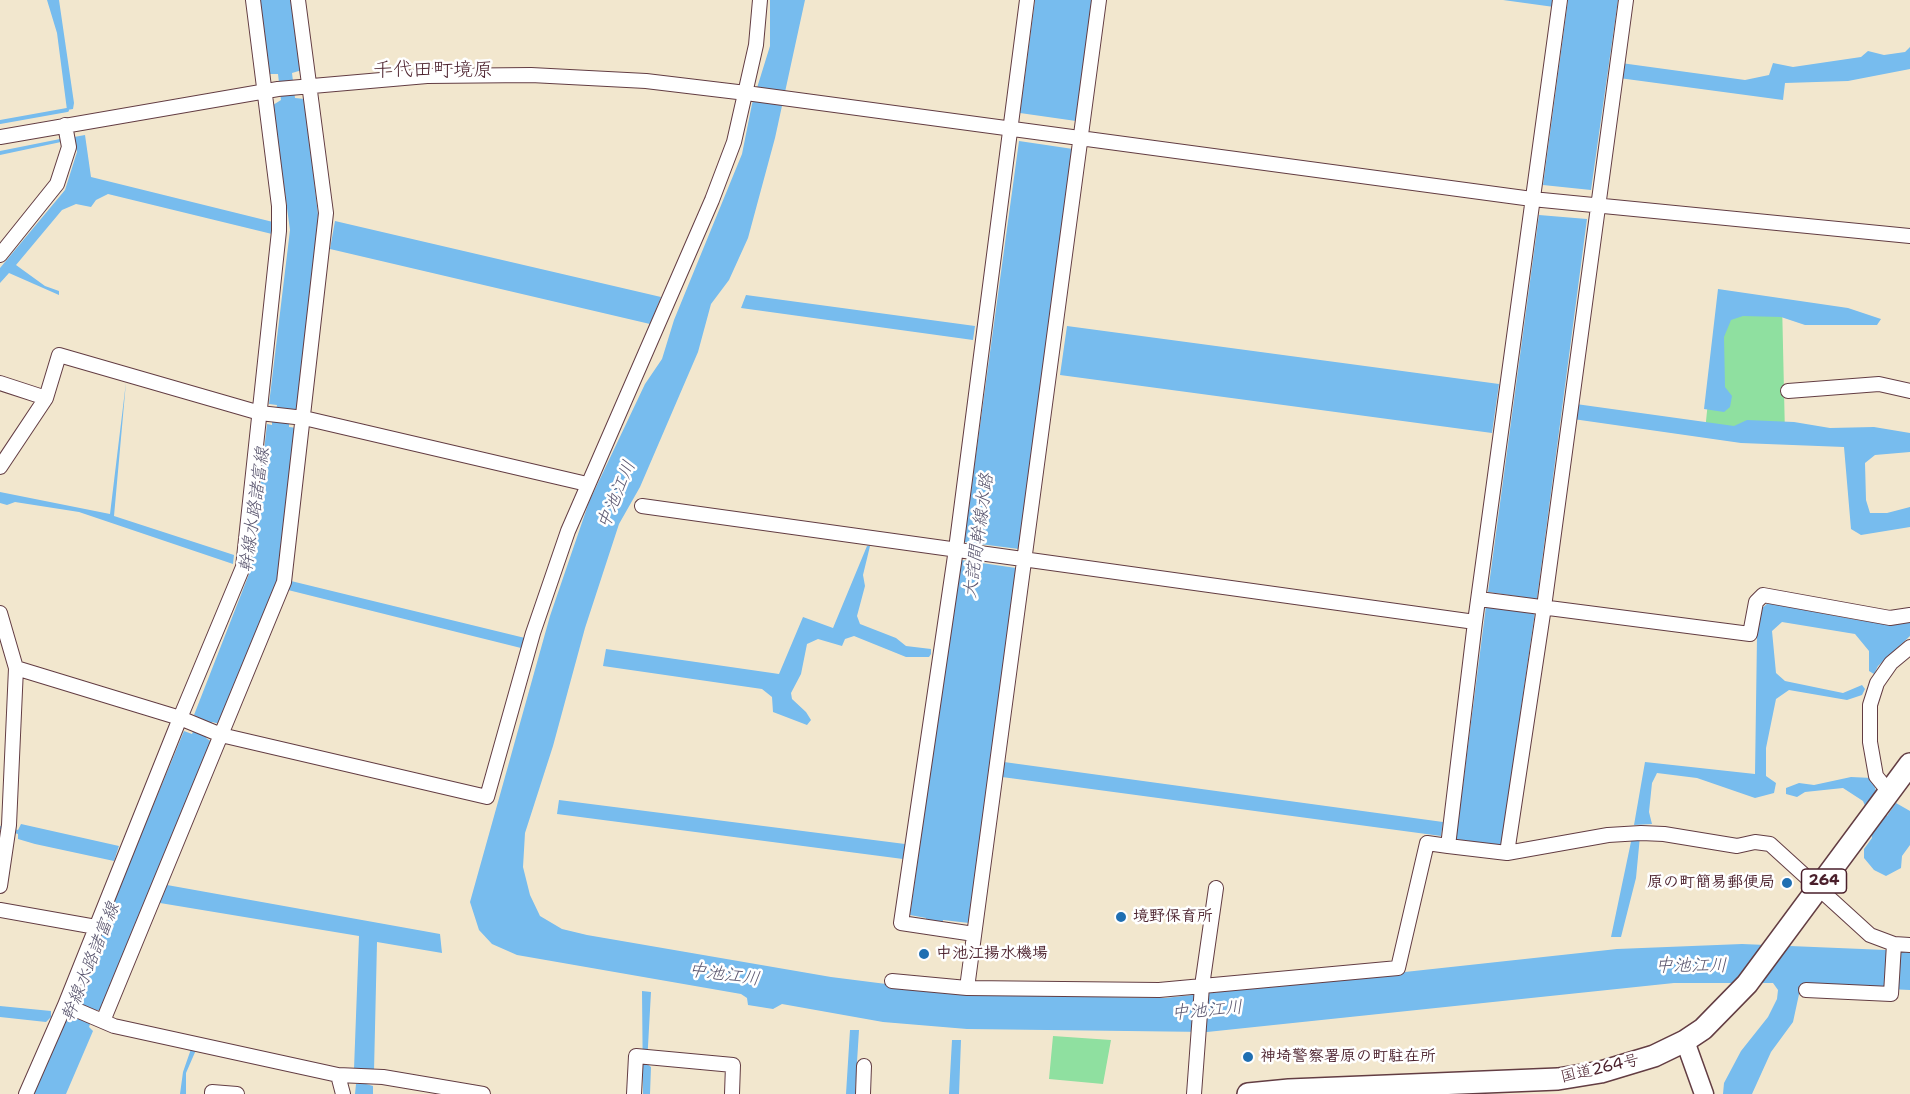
<!DOCTYPE html>
<meta charset="utf-8">
<style>
body{margin:0}
canvas{display:block;background:#f2e7ce}
</style>
<canvas width="1910" height="1094"></canvas>
<script>
const g = document.querySelector('canvas').getContext('2d');
g.lineJoin = 'round';
function fill(path, color) { g.fillStyle = color; g.fill(path, 'evenodd'); }
const toPath = rows => new Path2D(rows.map(r => 'M' + r).join(''));
function trace(path, color, width, dash) { g.strokeStyle = color; g.lineWidth = width; g.lineCap = dash ? 'butt' : 'round'; g.setLineDash(dash || []); g.stroke(path); }
function label(font, color, halo, rows, align = 'center') {
  g.font = font + ' "Shantell Sans","Klee One",sans-serif'; g.lineWidth = 5; g.setLineDash([]); g.textBaseline = 'middle'; g.strokeStyle = halo; g.fillStyle = color; for (const [text, x, y, turn = 0] of rows) {
    g.save(); g.translate(x, y); g.rotate((+turn || 0) * Math.PI / 180); g.textAlign = isNaN(turn) ? turn : align; if (halo) g.strokeText(text, 0, 0); g.fillText(text, 0, 0); g.restore();
  }
}
fill(toPath([
 [1719,293,1782,302,1785,435,1705,431],
 [1053,1036,1111,1040,1103,1084,1049,1079]
]), '#8fe0a0');
fill(toPath([
 [47,0,59,0,74,103,73,109,67,110,57,33],
 [257,0,292,0,302,70,292,73,295,98,305,99,318,215,298,410,292,410,291,412,276,410,277,405,269,404,290,230,273,105,281,100,278,74,267,74],
 [770,0,805,0,775,138,748,238,729,280,711,304,698,352,640,487,619,524,585,628,553,746,525,833,523,867,530,895,540,916,562,929,587,935,831,977,973,995,1165,998,1617,949,1742,944,1910,951,1910,990,1801,985,1793,1022,1771,1052,1752,1094,1723,1094,1724,1083,1741,1051,1768,1017,1777,999,1778,990,1773,983,1674,983,1207,1032,967,1029,883,1022,782,1004,773,1009,748,1005,747,998,741,994,517,955,492,944,479,930,470,902,550,616,589,502,645,384,662,359,674,320,742,154,752,104,770,46],
 [1035,0,1092,0,1076,121,1020,113],
 [1503,0,1555,0,1554,7],
 [1568,0,1618,0,1591,190,1543,185],
 [1910,47,1910,69,1848,81,1785,83,1783,100,1619,78,1621,63,1745,80,1769,75,1773,63,1793,67,1861,57,1868,51,1884,55,1905,52],
 [85,135,91,177,273,222,272,234,108,194,96,200,91,207,76,204,62,210,16,265,45,286,59,291,59,295,9,273,0,283,0,268,65,190,77,152,74,137],
 [60,139,61,142,0,155,0,151],
 [1019,141,1073,149,1019,549,964,542],
 [1539,215,1587,219,1537,599,1488,592],
 [335,221,661,297,650,324,330,249],
 [1718,289,1848,308,1881,319,1877,325,1805,325,1781,317,1743,316,1731,320,1724,337,1725,387,1732,396,1730,407,1724,412,1704,409],
 [746,295,975,326,973,340,741,308],
 [1067,326,1499,384,1492,433,1060,375],
 [126,382,114,516,234,555,233,564,79,512,15,502,7,505,0,503,0,492,110,514],
 [1576,404,1734,426,1747,420,1794,422,1830,428,1874,427,1910,433,1910,452,1875,455,1865,463,1866,500,1870,513,1887,513,1910,507,1910,527,1861,535,1851,529,1844,447,1741,443,1573,419],
 [272,421,289,423,289,427,297,428,277,580,220,724,212,722,206,738,212,742,101,1010,95,1010,89,1027,93,1031,66,1094,34,1094,65,1017,72,1019,80,1000,74,997,184,731,192,734,199,718,194,715,251,569,267,424,272,425],
 [867,546,870,546,863,575,865,586,857,616,860,624,896,638,906,646,931,649,931,654,929,657,906,657,854,636,845,639,842,646,818,639,807,644,801,674,791,693,792,699,806,712,811,720,807,725,773,712,772,697,762,689,603,666,606,649,779,674,803,617,833,628],
 [961,560,1016,568,969,923,943,920,942,926,926,924,926,918,910,915],
 [291,581,525,638,521,648,288,590],
 [1768,603,1863,621,1908,621,1910,619,1910,636,1878,666,1874,674,1869,671,1869,651,1855,634,1782,622,1772,631,1776,673,1785,681,1843,693,1862,685,1865,689,1862,695,1847,700,1789,690,1776,699,1766,748,1766,776,1776,783,1774,793,1755,798,1697,778,1657,773,1652,783,1649,812,1652,824,1634,825,1645,762,1755,774,1757,636,1761,609],
 [1486,606,1535,612,1501,846,1456,839],
 [1004,762,1443,822,1441,836,1002,777],
 [1851,777,1872,778,1883,814,1887,816,1896,803,1910,811,1910,845,1902,856,1901,868,1886,876,1874,870,1864,858,1864,849,1872,838,1869,815,1863,801,1843,788,1805,792,1797,797,1786,794,1786,788,1799,783,1814,785],
 [559,800,905,844,903,859,557,814],
 [21,824,119,846,114,861,35,844,18,839,18,834,0,829,0,826,18,830],
 [1640,836,1636,878,1621,937,1611,937,1632,837],
 [167,885,440,934,442,953,377,942,374,1071,367,1070,366,1084,373,1086,373,1094,355,1094,356,1084,361,1084,362,1070,354,1069,359,936,160,903],
 [642,991,651,992,647,1064,651,1067,650,1094,643,1094],
 [0,1006,51,1011,51,1017,46,1022,0,1017],
 [850,1030,859,1030,855,1094,846,1094],
 [952,1040,961,1040,959,1094,949,1094],
 [191,1049,196,1050,186,1073,186,1094,180,1094,183,1072]
]), '#77bcee');
trace(toPath([
 [0,122,67,110]
]), '#77bcee', 4);
const minor = toPath([
 [253,0,279,206,279,231,243,567,180,718,221,735,487,797,533,633,568,531,712,200,734,142,756,45,760,0],
 [0,137,278,89,427,76,531,75,646,81,746,93,1532,199,1910,236],
 [0,255,57,184,69,147,65,125],
 [0,383,46,398],
 [1788,391,1879,384,1910,391],
 [0,467,46,398,59,355,260,413,304,418,587,484],
 [642,506,1475,622],
 [1479,599,1750,634,1756,602,1763,595,1890,618,1910,615],
 [0,613,16,668,9,825,0,886],
 [16,668,180,718,65,1005,114,1026,338,1075,383,1077,483,1094],
 [1889,792,1876,776,1870,742,1870,705,1877,683,1891,663,1910,647],
 [1448,846,1507,853,1608,835,1641,833,1664,834,1737,846,1755,842,1770,844,1870,935,1894,944,1910,945],
 [1507,853,1544,607,1626,0],
 [0,910,96,927],
 [974,934,901,923,956,549,1027,0],
 [892,981,967,988,1159,990,1398,968,1427,843,1448,846,1475,622,1560,0],
 [967,988,1099,0],
 [1806,990,1891,994,1894,944],
 [103,1021,284,582,326,213,298,0],
 [338,1075,343,1094],
 [26,1094,65,1005],
 [212,1094,212,1092,237,1094],
 [634,1094,636,1056,733,1065,732,1094],
 [863,1094,864,1066],
 [1194,1094,1202,986,1216,888]
]);
const major = toPath([
 [1685,1041,1704,1094]
]);
const highway = toPath([
 [1248,1094,1289,1090,1558,1079,1601,1072,1654,1056,1685,1041,1703,1029,1747,984,1910,764]
]);
trace(minor, '#633d43', 16);
trace(major, '#633d43', 21);
trace(highway, '#633d43', 24);
trace(minor, '#fff', 14);
trace(major, '#fff', 18);
trace(highway, '#fff', 21);
for (const [x, y, r, color] of [
 [1787,883,6,"#1f6fb2"],
 [1121,917,6,"#1f6fb2"],
 [924,954,6,"#1f6fb2"],
 [1248,1057,6,"#1f6fb2"]
]) { const dot = new Path2D(); dot.arc(x, y, r, 0, 2 * Math.PI); g.fillStyle = color; g.fill(dot); trace(dot, '#fff', 2); }
for (const [x, y, w] of [
 [1824,881,45]
]) { const box = new Path2D(); box.roundRect(x - w / 2, y - 12, w, 24, 4.5); g.fillStyle = '#fff'; g.fill(box); trace(box, '#4a1f2b', 1.5); }
label('bold 15px', '#4a1f2b', null, [
 ["264",1824,881]
]);
label('bold 16px', '#4a1f2b', '#fff', [
 ["原の町簡易郵便局",1775,883,"right"],
 ["境野保育所",1133,917],
 ["中池江揚水機場",936,954],
 ["神埼警察署原の町駐在所",1260,1057]
], 'left');
label('16px', '#4a1f2b', '#fff', [
 ["国道264号",1600,1069,-13]
]);
label('italic 18px', '#5a566f', '#fff', [
 ["中池江川",617,495,-67],
 ["幹線水路諸富線",255,510,-82],
 ["大詫間幹線水路",979,536,-82],
 ["幹線水路諸富線",91,962,-68],
 ["中池江川",1691,966],
 ["中池江川",724,975,8],
 ["中池江川",1207,1011,-5]
]);
label('20px', '#4a1f2b', '#fff', [
 ["千代田町境原",433,71]
]);
</script>
